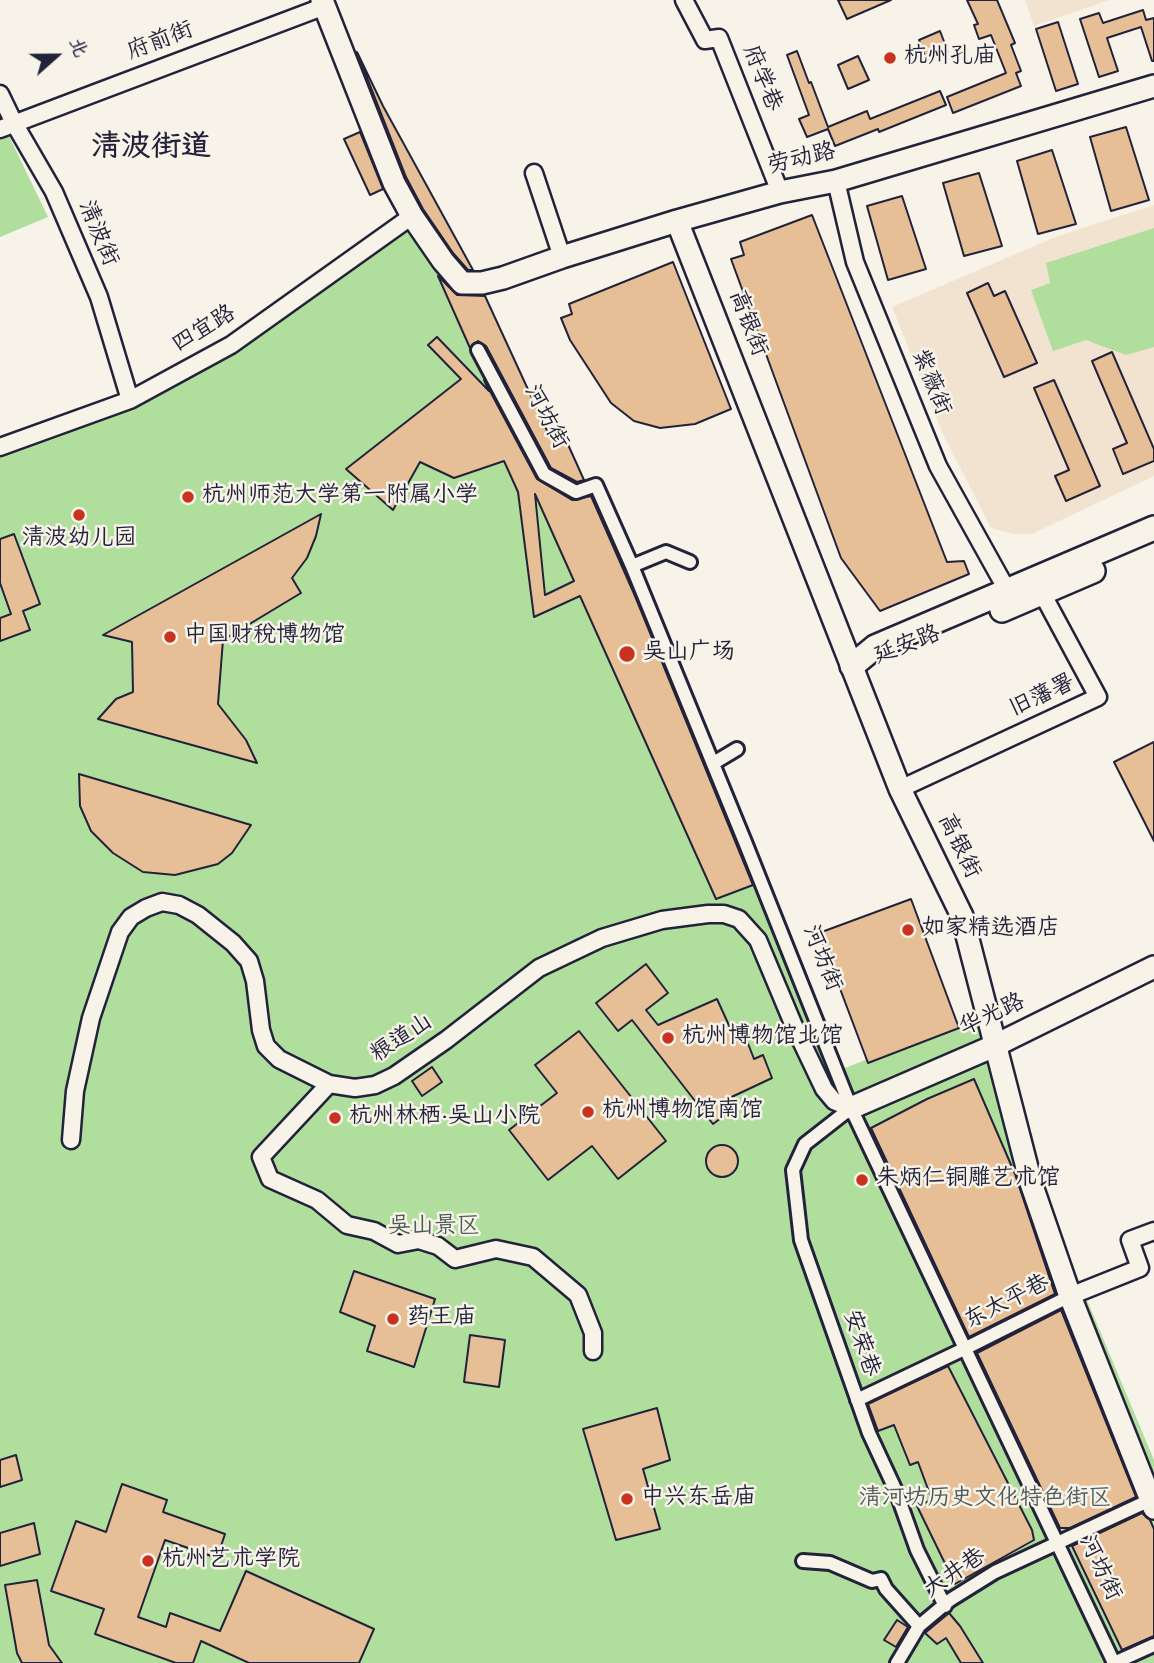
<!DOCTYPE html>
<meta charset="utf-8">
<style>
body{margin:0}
#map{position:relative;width:1154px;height:1663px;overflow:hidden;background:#f7f3e8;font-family:"Gochi Hand","LXGW WenKai TC",sans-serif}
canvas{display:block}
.north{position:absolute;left:21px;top:21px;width:70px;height:70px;-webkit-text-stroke:5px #f7f3e8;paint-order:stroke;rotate:69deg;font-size:19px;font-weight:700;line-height:28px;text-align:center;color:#22223b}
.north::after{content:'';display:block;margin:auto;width:24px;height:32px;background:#22223b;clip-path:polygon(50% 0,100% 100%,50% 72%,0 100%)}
</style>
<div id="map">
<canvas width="1154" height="1663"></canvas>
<div class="north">北</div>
</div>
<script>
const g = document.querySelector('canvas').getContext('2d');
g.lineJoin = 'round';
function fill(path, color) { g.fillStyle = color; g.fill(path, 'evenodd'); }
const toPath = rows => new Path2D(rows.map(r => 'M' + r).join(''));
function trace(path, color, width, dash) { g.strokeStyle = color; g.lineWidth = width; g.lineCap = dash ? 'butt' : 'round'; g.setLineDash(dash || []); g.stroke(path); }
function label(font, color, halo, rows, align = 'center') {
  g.font = font + ' "Gochi Hand","LXGW WenKai TC",sans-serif'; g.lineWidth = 5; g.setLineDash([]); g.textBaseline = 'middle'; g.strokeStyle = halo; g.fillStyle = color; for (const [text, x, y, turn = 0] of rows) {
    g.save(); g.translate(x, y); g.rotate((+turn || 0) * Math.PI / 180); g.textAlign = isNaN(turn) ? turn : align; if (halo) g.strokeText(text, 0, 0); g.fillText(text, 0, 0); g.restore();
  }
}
fill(toPath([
 [1025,0,1109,0,1034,26],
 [1154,205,1154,476,1032,534,1013,534,991,528,943,434,892,307,1058,236]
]), '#f2e3d0');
fill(toPath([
 [7,132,48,217,0,237,0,136],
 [394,226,415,234,533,422,840,1070,977,1016,1079,1281,1154,1460,1154,1663,0,1663,0,444,187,375],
 [1154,228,1154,347,1126,355,1086,340,1053,351,1031,290,1050,283,1046,263]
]), '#afde9d');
const building = toPath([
 [838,0,891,0,847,19,838,0],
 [967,0,997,0,1015,43,1011,45,1021,71,1016,73,1021,86,953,113,947,97,1006,73,991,35,979,39,974,25,978,24,967,0],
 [1143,10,1146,20,1154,18,1154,61,1152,61,1141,27,1107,38,1118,71,1099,77,1080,19,1099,13,1103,23,1143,10],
 [1058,22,1078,84,1056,91,1036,29,1058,22],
 [940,31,948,52,927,61,919,40,940,31],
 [797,51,809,83,811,82,828,127,867,111,870,119,940,91,946,105,879,132,878,129,835,146,828,129,807,137,799,119,809,115,787,55,797,51],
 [357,52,383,106,473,270,468,270,453,253,423,209,406,177,357,52],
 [858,56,869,80,848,89,838,65,858,56],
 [1126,127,1149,200,1111,211,1090,137,1126,127],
 [360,132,383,189,370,195,344,139,360,132],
 [1052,150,1076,224,1038,234,1017,161,1052,150],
 [979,173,1002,246,964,256,943,183,979,173],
 [902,196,926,269,888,280,867,206,902,196],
 [812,215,947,562,964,561,969,574,880,611,841,558,731,259,744,255,740,242,812,215],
 [673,262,731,409,695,424,660,428,634,421,611,403,570,340,561,318,572,314,569,304,673,262],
 [438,276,457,295,485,296,549,435,561,429,584,480,577,482,551,468,486,346,478,341,470,348,438,276],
 [988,283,994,296,1005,291,1037,363,1004,377,967,293,988,283],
 [437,337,489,391,484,380,537,479,572,500,591,496,635,596,753,885,716,899,580,596,534,617,518,492,504,461,454,478,420,462,393,510,346,469,461,379,428,345,437,337],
 [535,494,574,581,545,595,535,494],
 [1112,352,1154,449,1154,461,1123,474,1113,449,1127,443,1092,361,1112,352],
 [1054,380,1100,486,1066,501,1055,476,1069,470,1034,388,1054,380],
 [321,514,316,536,307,558,292,578,301,593,223,640,218,704,246,740,257,763,98,719,116,699,133,692,132,642,103,635,321,514],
 [14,534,40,604,23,611,30,630,0,641,0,618,11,614,0,583,0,539,14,534],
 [1154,742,1154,841,1114,762,1154,742],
 [79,774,251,825,232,853,218,864,175,875,143,872,113,853,91,831,80,806,79,774],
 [911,899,959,1028,868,1063,819,933,911,899],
 [646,964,668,993,646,1010,658,1025,717,999,732,1032,742,1028,754,1059,763,1055,772,1078,721,1102,729,1112,713,1124,632,1020,618,1031,596,1003,646,964],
 [579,1031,666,1141,618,1179,592,1146,548,1180,509,1130,557,1093,535,1065,579,1031],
 [432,1067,442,1082,422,1096,412,1081,432,1067],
 [974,1079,1015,1174,1055,1294,969,1337,871,1128,927,1099,974,1079],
 '706 1161a16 16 0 1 1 32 0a16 16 0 1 1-32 0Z',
 [354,1271,435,1299,414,1367,367,1351,375,1326,340,1312,354,1271],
 [1061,1310,1136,1497,1070,1528,1060,1528,977,1353,1061,1310],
 [470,1335,505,1340,499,1387,464,1382,470,1335],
 [948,1366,1032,1530,1034,1540,955,1584,917,1506,932,1500,918,1462,910,1465,894,1425,878,1431,868,1404,948,1366],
 [657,1408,670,1460,643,1469,660,1529,616,1540,583,1429,657,1408],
 [16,1455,22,1480,0,1487,0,1460,16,1455],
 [122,1484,167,1500,163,1512,225,1534,217,1558,165,1540,138,1617,166,1627,170,1613,220,1631,246,1571,374,1629,359,1663,249,1663,201,1641,193,1663,176,1663,95,1634,104,1609,51,1591,76,1521,106,1532,122,1484],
 [1142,1513,1150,1520,1154,1529,1154,1636,1122,1650,1072,1546,1142,1513],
 [34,1523,40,1554,0,1566,0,1533,34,1523],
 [37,1580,49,1645,62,1663,22,1663,17,1653,5,1585,37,1580],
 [949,1613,960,1626,983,1663,961,1663,946,1638,937,1644,925,1633,949,1613],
 [897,1620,908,1627,896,1647,884,1640,897,1620]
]);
fill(building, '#e7bf97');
trace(building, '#22223b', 2);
const pedestrian = toPath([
 [478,350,544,474,576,492,596,485,632,566,745,842,851,1108,1114,1663],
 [632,566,666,552,690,562],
 [717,761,737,749],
 [851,1108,805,1144,793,1170,801,1240,869,1433,896,1491,917,1550,945,1606],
 [857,1400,964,1349,1070,1296],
 [803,1561,830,1563,872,1581,881,1579,886,1589,919,1626],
 [897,1663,919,1626,950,1600,995,1572,1150,1500],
 [1114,1663,1154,1645]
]);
const minor = toPath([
 [684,0,705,40,719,38,780,192],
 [0,94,14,123,54,192,99,297,130,400],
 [0,129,325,6],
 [534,173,562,257],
 [836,181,855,262,938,466,1007,590],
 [0,447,130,400,231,345,412,216],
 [900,789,1098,697,1042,593],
 [329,1084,261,1157,270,1179,317,1200,347,1225,374,1231,398,1244,419,1240,438,1246,455,1259,496,1249,533,1257,578,1295,593,1333,593,1351],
 [71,1140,75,1091,91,1018,120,932,131,917,146,908,162,902,179,905,198,915,233,943,249,961,255,981,261,1030,266,1046,279,1059,329,1084,355,1088,375,1085,394,1076,446,1040,539,968,602,938,662,920,708,914,724,914,739,919,758,940,794,1026,824,1089,834,1101,851,1108],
 [1070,1296,1140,1268,1130,1240,1154,1231]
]);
const tertiary = toPath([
 [322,0,394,183,412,216,443,261,462,283,482,283,503,278,562,257,677,221,780,192,836,181,1154,86],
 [677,221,900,789,962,916,1031,1183,1070,1296,1154,1508],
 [851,1108,994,1046,1154,967]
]);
const secondary = toPath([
 [1002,610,1093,571],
 [852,666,875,647,1154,528]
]);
trace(pedestrian, '#22223b', 18);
trace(minor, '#22223b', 21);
trace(tertiary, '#22223b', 26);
trace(secondary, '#22223b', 28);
trace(pedestrian, '#f7f3e8', 12);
trace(minor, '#f7f3e8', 16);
trace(tertiary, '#f7f3e8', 21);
trace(secondary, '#f7f3e8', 23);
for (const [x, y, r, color] of [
 [890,58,7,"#c8321e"],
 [188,497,7,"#c8321e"],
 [79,515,7,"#c8321e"],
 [170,637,7,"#c8321e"],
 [627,654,9,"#c8321e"],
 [908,930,7,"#c8321e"],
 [668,1038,7,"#c8321e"],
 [588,1112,7,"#c8321e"],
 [335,1118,7,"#c8321e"],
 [862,1180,7,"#c8321e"],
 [393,1319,7,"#c8321e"],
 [627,1499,7,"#c8321e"],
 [148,1561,7,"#c8321e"]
]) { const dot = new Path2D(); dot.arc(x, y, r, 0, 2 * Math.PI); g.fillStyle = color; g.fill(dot); trace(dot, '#f7f3e8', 2.5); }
label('23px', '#22223b', '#f7f3e8', [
 ["府前街",161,43,-21],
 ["府学巷",760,79,68],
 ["劳动路",802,161,-13],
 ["清波街",96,234,67],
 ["高银街",746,324,69],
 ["四宜路",205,331,-31],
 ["紫薇街",929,383,68],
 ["河坊街",544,418,62],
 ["延安路",908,647,-21],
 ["旧藩署",1043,698,-25],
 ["高银街",957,847,64],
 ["河坊街",820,959,68],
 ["华光路",993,1017,-25],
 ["粮道山",403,1040,-33],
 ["东太平巷",1008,1304,-27],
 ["安荣巷",859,1344,71],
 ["河坊街",1098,1569,64],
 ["大井巷",956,1575,-34]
]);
label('23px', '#22223b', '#f7f3e8', [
 ["杭州孔庙",904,58],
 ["杭州师范大学第一附属小学",202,497],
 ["清波幼儿园",79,540,"center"],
 ["中国财税博物馆",184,637],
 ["吴山广场",643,654],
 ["如家精选酒店",922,930],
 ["杭州博物馆北馆",682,1038],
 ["杭州博物馆南馆",602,1112],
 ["杭州林栖·吴山小院",349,1118],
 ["朱炳仁铜雕艺术馆",876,1180],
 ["药王庙",407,1319],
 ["中兴东岳庙",641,1499],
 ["杭州艺术学院",162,1561]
], 'left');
label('23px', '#4c5a58', '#f7f3e8', [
 ["吴山景区",434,1228],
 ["清河坊历史文化特色街区",985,1500]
]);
label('bold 30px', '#22223b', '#f7f3e8', [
 ["清波街道",151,150]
]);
</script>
